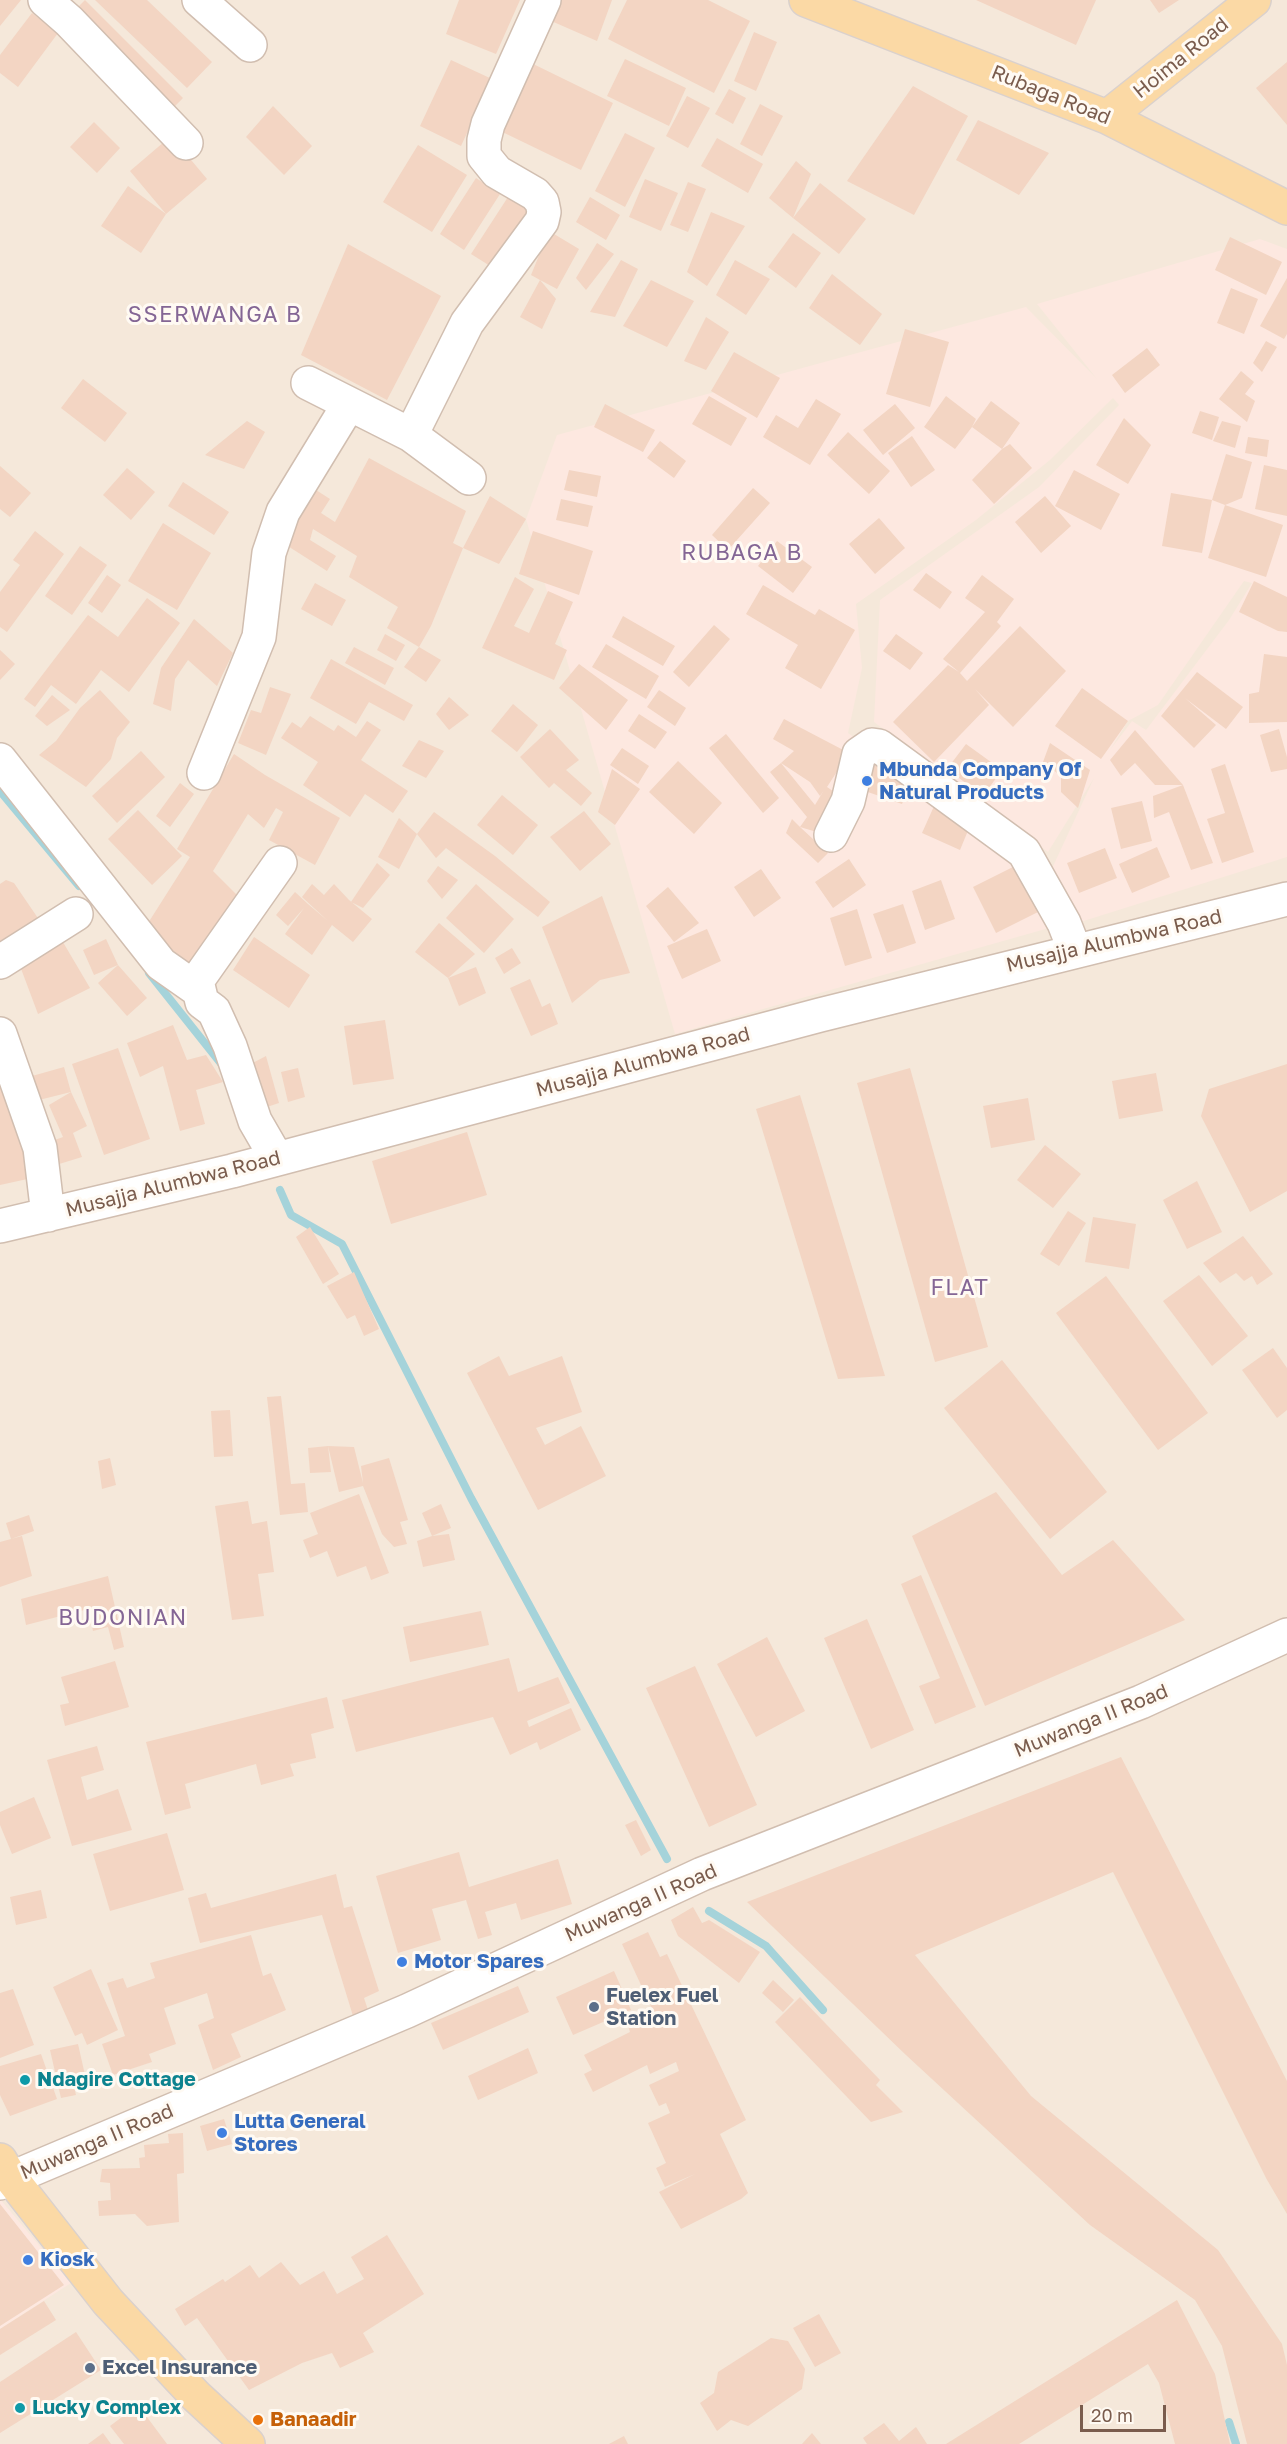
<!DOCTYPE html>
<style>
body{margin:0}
#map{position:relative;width:1287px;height:2444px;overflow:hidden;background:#fdf6ec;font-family:"Golos Text",sans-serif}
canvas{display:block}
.scale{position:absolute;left:1080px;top:2405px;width:86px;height:27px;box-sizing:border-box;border:3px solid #7a5c4d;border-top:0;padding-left:8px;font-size:18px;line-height:21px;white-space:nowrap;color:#7a5c4d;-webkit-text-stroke:4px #fffaf3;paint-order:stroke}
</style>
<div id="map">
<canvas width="1287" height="2444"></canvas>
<div class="scale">20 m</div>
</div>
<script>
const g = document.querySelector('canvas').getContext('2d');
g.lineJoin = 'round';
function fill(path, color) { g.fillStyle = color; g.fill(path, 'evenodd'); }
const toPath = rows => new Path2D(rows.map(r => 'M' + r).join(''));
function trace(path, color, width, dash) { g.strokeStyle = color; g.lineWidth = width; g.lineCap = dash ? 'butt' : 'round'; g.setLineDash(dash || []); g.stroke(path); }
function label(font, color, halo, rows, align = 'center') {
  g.font = font + ' "Golos Text",sans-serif'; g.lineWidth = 6; g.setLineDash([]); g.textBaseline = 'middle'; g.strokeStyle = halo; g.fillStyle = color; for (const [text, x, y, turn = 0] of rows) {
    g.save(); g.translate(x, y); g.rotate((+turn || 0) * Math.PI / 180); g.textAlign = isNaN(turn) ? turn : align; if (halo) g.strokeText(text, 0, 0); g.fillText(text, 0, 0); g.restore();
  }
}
fill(toPath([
 [0,0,1287,0,1287,2444,0,2444]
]), '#f5e8da');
fill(toPath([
 [1260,239,1287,249,1287,857,1074,924,1048,877,1094,778,1048,852,874,722,880,600,1039,487,1119,405,1113,398,1050,460,976,520,856,604,862,668,848,733,1007,846,1056,926,675,1034,526,519,557,435,1026,307,1097,379,1037,304],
 [1244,581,1252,583,1229,620,1146,730,1132,721,1110,750,1128,721,1158,705],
 [0,2199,71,2283,0,2329]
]), '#fde8e0');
trace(toPath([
 [0,791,79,886],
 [149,973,223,1066],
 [280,1190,291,1215,342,1244,471,1498,667,1859],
 [709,1911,766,1946,823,2010],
 [1229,2422,1236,2444]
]), '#a5d3da', 8);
fill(toPath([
 [0,0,21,0,0,26],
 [85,0,183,98,170,111,71,14],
 [95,0,147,0,212,62,187,88],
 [459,0,520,0,496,54,446,34],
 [558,0,612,0,597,41,549,20],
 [627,0,708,0,750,21,714,93,608,39],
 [976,0,1096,0,1076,45],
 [1150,0,1179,0,1159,13],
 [32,13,58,33,18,87,0,73,0,55],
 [754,32,777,42,756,91,734,81],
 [625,59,686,88,669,126,607,96],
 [451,60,492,79,461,146,420,126],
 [525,60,613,103,581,170,492,127],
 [1287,62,1287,125,1256,88],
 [913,86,968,116,914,215,847,181],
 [729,89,746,98,733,124,715,114],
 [687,96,710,108,688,148,666,136],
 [760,104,783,116,762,156,740,144],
 [273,106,312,146,284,175,246,137],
 [978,120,1049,153,1019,195,956,160],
 [94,122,120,148,97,173,70,147],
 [625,133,655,148,625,207,595,191],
 [171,136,207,179,166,214,141,253,101,226,128,186,166,214,130,171],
 [717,138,763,164,748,193,701,166],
 [418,145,467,175,432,232,383,202],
 [796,161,811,174,793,218,820,183,866,219,839,254,793,218,769,198],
 [476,178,500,194,464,250,440,234],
 [645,179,678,193,661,231,629,217],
 [688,182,706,189,688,232,670,225],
 [508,197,532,212,495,269,471,254],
 [590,197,620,215,606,240,576,222],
 [711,212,745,226,707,286,687,272],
 [549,231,579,249,557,289,540,280,556,299,542,329,520,317,540,280,531,275],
 [793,233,821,253,796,288,768,267],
 [1230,237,1282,262,1266,295,1215,270],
 [597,243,614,254,586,290,576,278],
 [348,244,441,296,387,400,301,355],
 [621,260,638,269,615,317,590,312],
 [735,260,770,279,746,315,716,295],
 [832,274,882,314,860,345,809,308],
 [1287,278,1287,334,1284,339,1260,326],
 [651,280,694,301,667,347,623,326],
 [1231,288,1258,299,1244,334,1217,323],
 [706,317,729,332,706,370,684,361],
 [905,329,949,342,930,407,886,394],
 [1266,341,1277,347,1262,372,1253,363],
 [1147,348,1160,365,1125,393,1112,375],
 [734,352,780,378,757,418,711,391],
 [1241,371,1254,382,1245,394,1255,401,1247,422,1219,399],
 [83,379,127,413,105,442,61,408],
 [709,396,747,418,731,446,692,424],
 [946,396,976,419,972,427,991,401,1020,423,1002,449,1010,444,1032,468,994,504,972,480,1002,449,972,427,955,449,924,427],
 [816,399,841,414,810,465,763,437,776,415,798,428],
 [605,404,655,430,643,452,594,427],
 [895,404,915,428,883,455,863,430],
 [1200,411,1219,417,1212,440,1192,433],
 [1124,418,1151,445,1128,484,1096,465],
 [247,421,265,432,244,469,205,455],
 [1222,421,1241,426,1235,448,1213,441],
 [848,432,890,471,869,494,827,455],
 [912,436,935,470,911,487,888,453],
 [1248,437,1269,440,1267,457,1245,453],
 [660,441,686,461,674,478,647,458],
 [1226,454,1252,462,1242,498,1225,505,1212,500],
 [369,458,466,511,453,543,463,548,490,496,526,519,499,564,463,548,431,626,419,647,387,628,398,607,349,577,357,556,313,529,310,540,336,556,327,571,283,543,316,490,330,499,321,513,335,522],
 [1264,465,1287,470,1287,516,1255,509],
 [0,466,31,493,10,517,0,509],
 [127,468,155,492,131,520,103,495],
 [569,470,601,476,597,497,564,490],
 [1074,470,1120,494,1101,530,1055,506],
 [183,482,229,512,214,535,168,506],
 [753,488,770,503,728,550,712,535],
 [1171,493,1212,500,1202,553,1162,546],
 [1045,496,1071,526,1041,553,1015,522],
 [561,499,593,506,588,527,556,520],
 [1225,505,1283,525,1266,577,1208,558],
 [879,518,905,548,875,574,849,544],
 [163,523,211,553,177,610,128,581],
 [35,531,64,554,7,632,0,627,0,592,20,565,13,560],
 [533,531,593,551,579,595,519,574],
 [777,541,812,567,793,593,758,566],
 [80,546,107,565,72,615,45,596],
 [926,573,952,592,940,609,913,590],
 [107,575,121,585,102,613,88,603],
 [982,575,1014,599,997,622,1001,626,960,673,967,681,1020,626,1066,671,1013,727,975,689,989,705,934,762,893,722,948,665,959,672,943,659,985,612,965,598],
 [515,577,534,589,514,626,529,633,548,591,573,602,555,644,567,650,554,680,482,648],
 [1254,581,1287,597,1287,632,1278,631,1239,612],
 [315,583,346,600,332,626,301,609],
 [763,585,815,615,819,609,855,630,821,689,785,668,798,645,746,614],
 [147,598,180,623,129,692,101,670,76,704,51,685,35,707,24,699,88,615,118,637],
 [623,616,675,646,663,666,612,637],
 [194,619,233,653,217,686,188,660,175,679,171,711,153,704,161,668],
 [714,625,730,639,689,687,673,672],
 [385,634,405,645,396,661,377,650],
 [896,634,923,653,910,670,883,651],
 [606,644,659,676,646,699,592,667],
 [354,647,394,668,385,685,345,663],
 [419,647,441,660,426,682,404,667],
 [0,650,15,664,0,680],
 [1264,654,1287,657,1287,722,1249,723,1249,694,1259,692],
 [331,659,413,705,404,721,369,702,356,724,310,698],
 [579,664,628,700,606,730,559,688],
 [1197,672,1243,707,1226,729,1185,698,1216,725,1194,748,1161,716],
 [270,687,291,694,266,755,238,743,251,710,261,713],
 [1082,688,1128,721,1101,759,1055,726],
 [100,690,130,722,117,738,111,759,86,787,39,755,56,741,80,708],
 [659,690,686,708,675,726,647,707],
 [52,695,70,710,47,726,35,716],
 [449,697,469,715,449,730,436,714],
 [513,704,538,725,517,752,491,731],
 [639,714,667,732,655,749,628,731],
 [310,716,334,731,338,725,356,737,367,721,381,730,361,760,408,791,393,813,365,794,350,817,303,785,318,762,281,738,292,722,301,728],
 [784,719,849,753,827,787,843,798,820,833,800,827,828,853,818,863,786,833,792,819,800,827,807,817,770,772,781,763,815,805,824,790,820,796,810,782,781,763,794,751,773,739],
 [550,729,579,760,566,770,592,793,581,806,554,783,549,788,520,757],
 [1279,729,1287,757,1287,769,1271,772,1260,735],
 [1135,730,1183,785,1213,863,1191,870,1169,812,1154,818,1153,796,1183,785,1155,785,1135,763,1121,776,1110,760],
 [726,734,779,798,763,813,709,748],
 [419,740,444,751,426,778,402,766],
 [1050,743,1090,770,1078,808,1061,792,1061,776,1043,762],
 [966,744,1002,770,983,796,947,769],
 [622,748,649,766,638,784,610,765],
 [141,751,165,777,117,823,92,796],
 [234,754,265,775,340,818,315,865,269,840,283,812,276,808,264,828,248,814,213,871,239,897,195,968,143,931,190,857,177,849],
 [678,761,722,803,694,834,649,792],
 [1225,764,1254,852,1222,863,1207,819,1225,813,1211,769],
 [874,765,911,779,902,804,865,791],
 [612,769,640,789,615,825,598,812],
 [180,783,194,794,170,827,156,816],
 [502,795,538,825,513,855,477,825],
 [1142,801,1152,841,1121,849,1111,808],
 [935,804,972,821,960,850,922,833],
 [138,810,182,856,152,885,108,839],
 [584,811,611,844,580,871,550,837],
 [434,812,495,856,550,902,538,917,446,848,436,858,417,834,399,869,378,857,399,818,417,834],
 [1157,847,1170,877,1132,893,1119,864],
 [1105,848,1117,878,1079,893,1067,863],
 [849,859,866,885,833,908,815,882],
 [1023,862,1046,908,996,933,973,887],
 [377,863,390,875,363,908,351,902],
 [438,866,458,880,442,899,427,881],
 [761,869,781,898,754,917,734,887],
 [6,880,14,883,44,927,8,953,0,941,0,884],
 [941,880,955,919,925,930,912,891],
 [312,884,324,895,334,884,349,900,372,919,353,942,332,925,312,955,285,934,304,908,288,926,276,915,295,892,308,904,328,921,302,897],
 [476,884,514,919,484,953,446,918],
 [668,887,699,923,674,942,646,906],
 [602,896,630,973,600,980,572,1003,542,927],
 [903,904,916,943,887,953,873,914],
 [857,909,872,958,845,966,830,918],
 [439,923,475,954,448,978,415,952],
 [707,929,721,961,682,979,667,946],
 [57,932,90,988,38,1014,17,958],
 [254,937,310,975,289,1008,233,970],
 [106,939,118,965,94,975,83,950],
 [512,948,521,963,504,974,495,958],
 [118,965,147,998,127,1016,98,983],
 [476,967,486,993,459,1006,448,978],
 [530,979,542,1007,550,1003,558,1024,531,1036,510,988],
 [385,1020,394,1079,353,1085,344,1026],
 [173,1025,187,1060,206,1055,223,1082,196,1090,205,1124,180,1131,163,1066,140,1077,127,1043],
 [118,1048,150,1139,104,1155,72,1064],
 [266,1056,279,1103,255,1111,245,1067],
 [1287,1064,1287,1191,1250,1212,1201,1116,1209,1089],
 [64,1067,71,1092,87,1126,73,1133,82,1157,56,1165,49,1142,63,1137,49,1105,71,1092,31,1102,25,1078],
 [298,1068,305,1097,288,1102,281,1072],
 [910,1068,988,1347,935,1362,857,1083],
 [0,1069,32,1178,0,1185],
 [1156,1073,1163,1111,1119,1119,1112,1081],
 [800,1095,885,1376,838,1379,756,1109],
 [1028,1098,1035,1140,991,1148,983,1106],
 [467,1132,487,1195,391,1224,372,1161],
 [1045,1145,1081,1174,1053,1208,1017,1180],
 [1197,1181,1222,1232,1187,1249,1163,1200],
 [1068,1211,1086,1223,1059,1266,1040,1254],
 [1093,1217,1136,1224,1129,1269,1085,1262],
 [310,1227,339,1274,323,1284,296,1237],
 [1243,1236,1273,1274,1257,1285,1252,1276,1244,1281,1236,1273,1220,1283,1203,1263],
 [354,1272,379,1329,364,1336,355,1315,347,1319,327,1286],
 [1199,1275,1248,1336,1212,1366,1163,1301],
 [1106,1276,1208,1413,1158,1450,1056,1313],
 [1273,1348,1287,1368,1287,1410,1277,1418,1242,1370],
 [499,1356,509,1376,562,1356,582,1412,536,1428,545,1445,581,1426,606,1476,538,1510,467,1373],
 [1002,1360,1107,1492,1050,1539,944,1408],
 [281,1396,291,1484,305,1483,308,1512,280,1515,267,1397],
 [230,1410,233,1456,214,1457,211,1411],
 [328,1446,331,1472,310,1473,308,1448,328,1446,354,1447,363,1483,361,1466,389,1458,408,1520,400,1522,407,1544,394,1547,382,1534,363,1486,339,1492],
 [110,1458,116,1485,102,1489,98,1461],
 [996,1492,1062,1575,1113,1540,1185,1620,985,1706,912,1536],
 [359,1494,389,1573,371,1580,366,1566,337,1577,327,1551,310,1558,303,1540,318,1534,310,1513],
 [248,1501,252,1524,267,1521,274,1572,258,1574,264,1616,232,1620,215,1506],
 [441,1504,451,1528,432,1536,449,1534,455,1560,423,1567,417,1541,432,1536,422,1513],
 [29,1515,34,1531,11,1539,22,1536,32,1576,0,1587,0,1542,11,1539,6,1523],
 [921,1575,976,1707,935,1724,919,1686,940,1678,901,1584],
 [108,1576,124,1647,114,1650,108,1627,93,1631,88,1609,26,1625,21,1599],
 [481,1611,489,1645,410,1662,403,1627],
 [867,1619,914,1730,871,1749,824,1638],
 [767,1637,805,1711,756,1737,717,1664],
 [509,1658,518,1692,558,1677,570,1703,527,1721,529,1727,571,1708,581,1730,540,1750,537,1742,510,1755,493,1717,356,1752,342,1700],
 [115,1661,129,1707,65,1726,60,1705,69,1703,61,1677],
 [695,1666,757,1805,709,1827,646,1688],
 [327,1697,334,1728,311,1734,316,1758,290,1764,294,1776,261,1785,256,1764,185,1784,191,1808,165,1815,146,1742],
 [97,1746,104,1770,81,1777,87,1800,118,1789,132,1830,72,1846,47,1760],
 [1121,1757,1287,2081,1287,2214,1266,2178,1113,1872,915,1955,1031,2096,1218,2250,1282,2344,1287,2365,1287,2444,1247,2444,1222,2346,1195,2300,1090,2225,906,2055,747,1902],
 [34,1797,51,1838,12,1854,0,1825,0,1812],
 [636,1820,651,1850,641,1856,625,1825],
 [167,1833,184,1890,110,1911,93,1854],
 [459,1852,469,1887,558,1859,572,1904,521,1920,516,1903,485,1912,492,1935,478,1939,466,1900,432,1909,441,1940,398,1953,376,1876],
 [336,1874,344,1908,352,1906,379,1991,364,1998,368,2010,353,2016,322,1915,200,1943,188,1898,206,1893,211,1908],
 [41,1890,47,1918,16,1925,10,1897],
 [693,1907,702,1923,709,1920,760,1952,739,1983,678,1936,671,1920],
 [648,1932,660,1957,667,1954,746,2120,720,2134,748,2193,741,2199,681,2229,659,2192,695,2174,665,2187,656,2168,666,2163,648,2123,670,2113,666,2103,659,2106,649,2085,679,2071,676,2062,650,2074,647,2065,593,2092,584,2074,592,2070,584,2055,630,2032,627,2023,653,2011,622,1944],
 [251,1935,263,1976,271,1973,286,2010,231,2034,241,2057,213,2070,198,2025,214,2018,207,1993,164,2008,176,2044,149,2054,152,2062,113,2075,102,2044,125,2036,107,1983,123,1978,127,1988,155,1978,150,1963],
 [91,1969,118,2030,87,2045,82,2033,75,2036,53,1987],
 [614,1971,631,2010,573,2035,556,1997],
 [773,1980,794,2000,783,2012,762,1993],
 [518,1986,529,2012,443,2050,431,2023],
 [13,1989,34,2045,0,2058,0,1993],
 [800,1997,880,2080,876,2085,903,2112,871,2122,775,2022],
 [78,2044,85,2075,72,2078,76,2095,61,2098,50,2050],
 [528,2048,538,2073,478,2100,468,2076],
 [41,2054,57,2099,10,2116,0,2095,0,2066],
 [224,2119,232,2144,207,2151,200,2126],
 [183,2133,184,2173,177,2174,179,2222,147,2226,135,2214,99,2216,98,2201,111,2200,110,2183,100,2182,102,2169,140,2168,139,2158,145,2157,144,2145,169,2143,168,2134],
 [0,2204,64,2285,0,2326],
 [387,2235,424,2294,363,2333,374,2352,340,2368,332,2353,302,2363,249,2390,197,2318,185,2326,175,2309,223,2279,225,2282,250,2265,259,2278,281,2262,300,2285,324,2271,337,2294,364,2279,351,2257],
 [1177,2300,1215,2374,1230,2444,1175,2444,1159,2383,1148,2364,1019,2444,946,2444],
 [44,2301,56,2320,0,2355,0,2329],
 [819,2314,841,2353,815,2367,793,2328],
 [76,2332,101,2370,0,2433,0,2382],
 [771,2338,788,2341,805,2369,802,2389,748,2426,731,2420,717,2431,700,2403,714,2393,718,2372],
 [138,2405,167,2444,124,2444,110,2426],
 [884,2423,899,2441,916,2427,927,2444,867,2444,863,2438],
 [103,2433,111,2444,88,2444],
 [812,2433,821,2444,802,2444],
 [624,2436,628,2444,609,2444]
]), '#f3d5c3');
const minor = toPath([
 [45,0,69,21,186,143],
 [199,0,250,45],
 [308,383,411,435,469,478],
 [411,435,467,323,542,221,544,212,542,202,535,194,497,172,484,156,484,140,488,124,544,0],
 [0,760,161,964,198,990],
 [204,773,259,637,269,553,283,512,349,404],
 [831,835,848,801,859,754,872,745,879,746,1024,852,1064,923,1075,951],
 [0,962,76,914],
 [0,1034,40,1148,48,1215],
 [277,1159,255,1121,230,1046,214,1011,202,1002,197,981,280,863],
 [0,1226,232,1171,820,1015,1287,899],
 [0,2183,407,2011,702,1874,1141,1702,1287,1635]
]);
const major = toPath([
 [806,0,1107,117,1287,208],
 [1107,117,1254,0],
 [0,2160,11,2178,108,2302,196,2396,248,2444]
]);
trace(minor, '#d1beb0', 36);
trace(major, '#dad1cd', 36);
trace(minor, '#fff', 33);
trace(major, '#fbd9a5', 33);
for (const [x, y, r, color] of [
 [867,781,6,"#3f7fe0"],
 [402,1962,6,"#3f7fe0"],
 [594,2007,6,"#5c6f8a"],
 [25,2080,6,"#0f9aa8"],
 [222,2133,6,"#3f7fe0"],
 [28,2260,6,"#3f7fe0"],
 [90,2368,6,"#5c6f8a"],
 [20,2408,6,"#0f9aa8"],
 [258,2420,6,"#e8710a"]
]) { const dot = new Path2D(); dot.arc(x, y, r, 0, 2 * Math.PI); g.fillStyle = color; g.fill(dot); trace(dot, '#fffaf3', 2); }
label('20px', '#7a5c4d', '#fffaf3', [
 ["Hoima Road",1181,58,-39],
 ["Rubaga Road",1051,95,22],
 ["Musajja Alumbwa Road",1114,941,-13],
 ["Musajja Alumbwa Road",643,1062,-15],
 ["Musajja Alumbwa Road",173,1184,-14],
 ["Muwanga II Road",1091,1721,-22],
 ["Muwanga II Road",641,1903,-24],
 ["Muwanga II Road",97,2142,-23]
]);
label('bold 20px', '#366cbe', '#fffaf3', [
 ["Mbunda Company Of",879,770],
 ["Natural Products",879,793],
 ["Motor Spares",414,1962],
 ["Lutta General",234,2122],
 ["Stores",234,2145],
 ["Kiosk",40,2260]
], 'left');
label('bold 20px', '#4e5e75', '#fffaf3', [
 ["Fuelex Fuel",606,1996],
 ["Station",606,2019],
 ["Excel Insurance",102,2368]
], 'left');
label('bold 20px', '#0d838f', '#fffaf3', [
 ["Ndagire Cottage",37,2080],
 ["Lucky Complex",32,2408]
], 'left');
label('bold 20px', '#c56008', '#fffaf3', [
 ["Banaadir",270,2420]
], 'left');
g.letterSpacing = '1.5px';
label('22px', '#846695', '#fffaf3', [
 ["SSERWANGA B",215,315],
 ["RUBAGA B",742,553],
 ["FLAT",960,1288],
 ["BUDONIAN",123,1618]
]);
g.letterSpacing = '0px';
</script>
